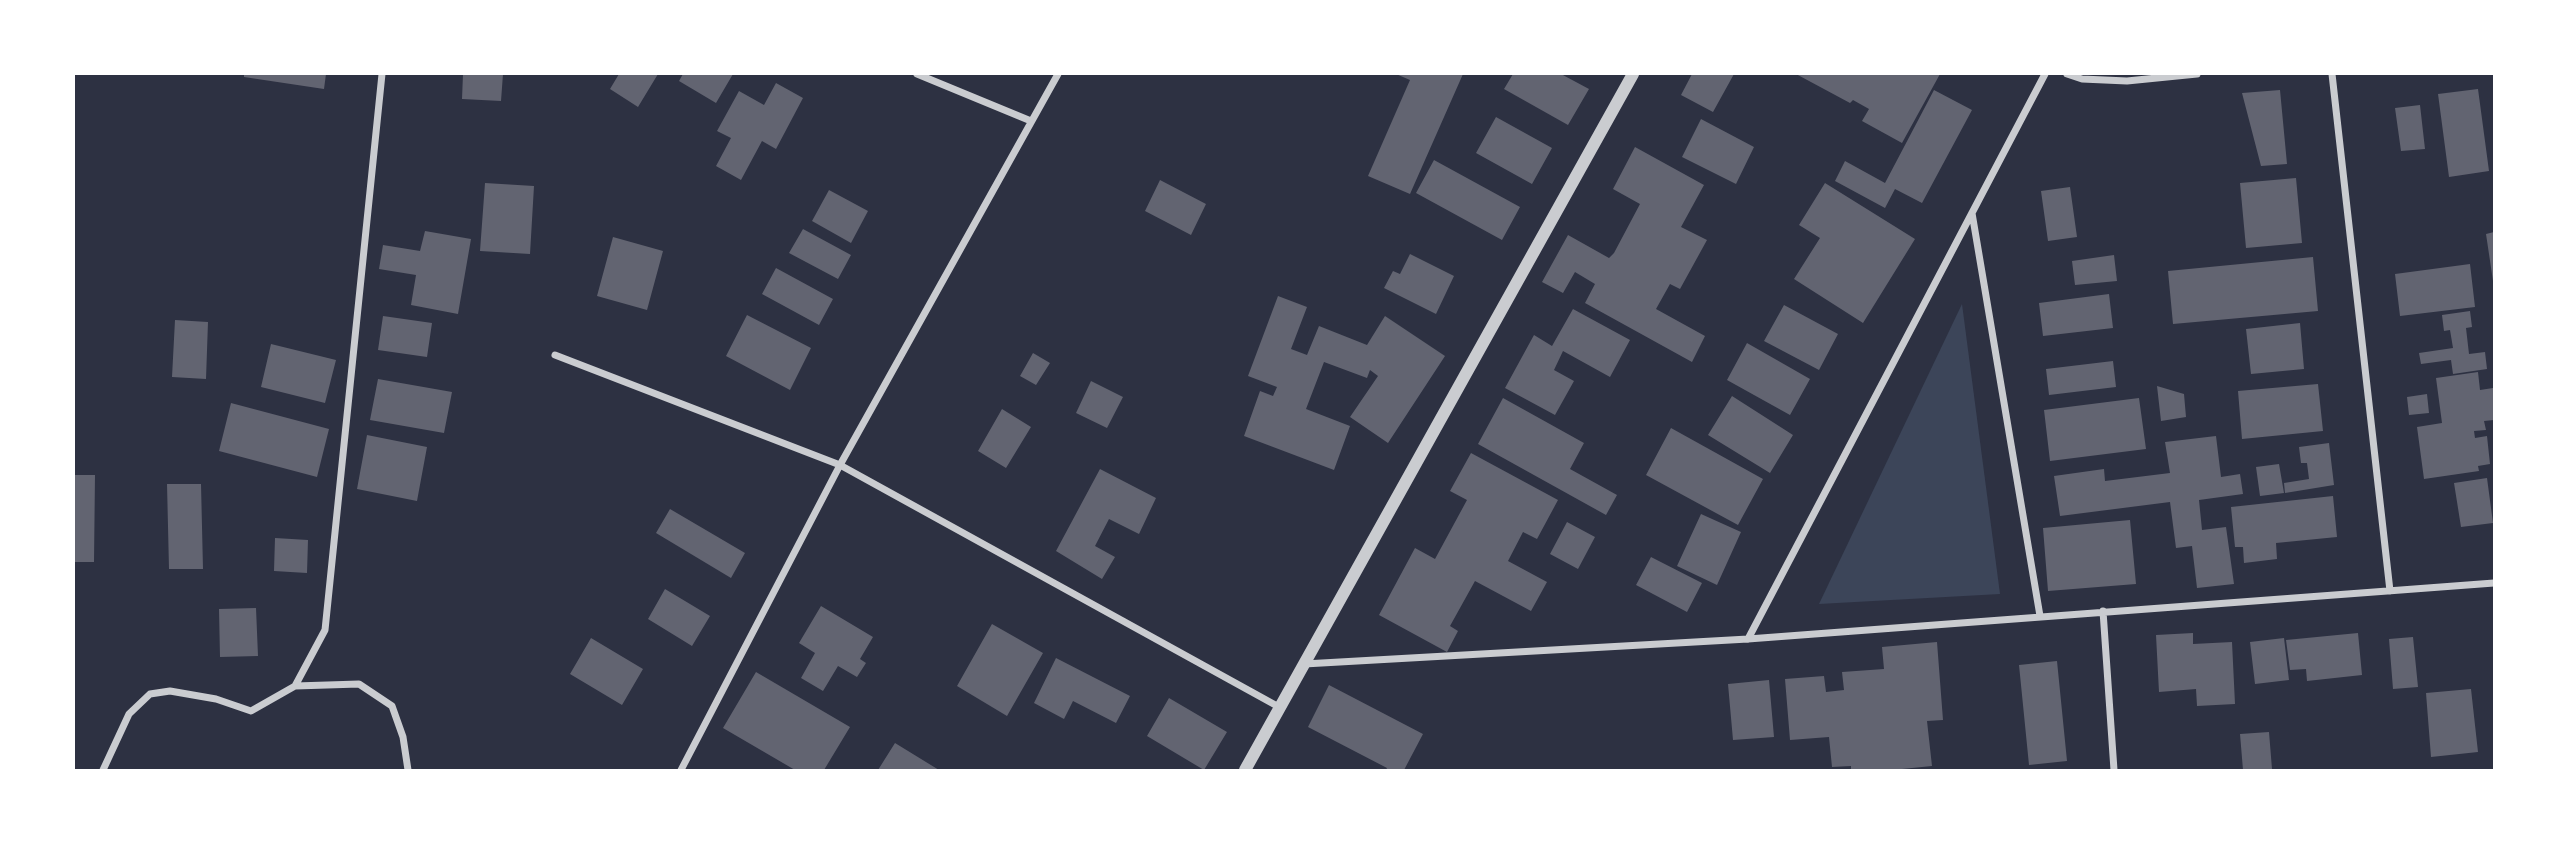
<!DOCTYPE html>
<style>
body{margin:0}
#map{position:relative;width:2568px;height:844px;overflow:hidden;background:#2d3142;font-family:Roboto,sans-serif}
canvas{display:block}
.frame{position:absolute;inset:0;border:75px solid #fff;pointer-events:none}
</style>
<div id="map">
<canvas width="2568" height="844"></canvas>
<div class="frame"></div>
</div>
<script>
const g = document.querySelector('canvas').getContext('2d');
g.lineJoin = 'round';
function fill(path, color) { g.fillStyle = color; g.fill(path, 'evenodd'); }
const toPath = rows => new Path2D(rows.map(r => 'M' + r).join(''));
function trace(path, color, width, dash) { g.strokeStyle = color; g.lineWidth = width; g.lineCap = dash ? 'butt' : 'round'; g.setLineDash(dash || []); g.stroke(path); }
fill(toPath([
 [1962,304,2000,594,1819,604]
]), '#3c4559');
fill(toPath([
 [244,74,326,74,324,89,244,77],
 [463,74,503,74,501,101,462,99],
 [619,74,658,74,638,107,610,89],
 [683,74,733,74,716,103,679,81],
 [1396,74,1463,74,1410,194,1368,176,1410,80],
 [1513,74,1561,74,1589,89,1568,125,1504,89],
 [1692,74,1734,74,1713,112,1681,95],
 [1796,74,1940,74,1902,143,1862,121,1869,109,1853,100,1850,103],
 [776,83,803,98,776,149,762,141,741,180,716,166,731,138,717,131,739,91,764,105],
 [2478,89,2489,171,2449,177,2438,94],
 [1934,90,1972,110,1922,203,1895,189,1885,208,1835,181,1845,161,1885,183],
 [2280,90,2287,164,2261,166,2242,93],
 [2420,105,2425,149,2401,151,2395,108],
 [1496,117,1552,148,1532,184,1476,153],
 [1701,119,1754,147,1736,184,1682,157],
 [1635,147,1704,185,1681,227,1707,240,1680,289,1670,284,1656,309,1705,336,1692,362,1585,303,1595,284,1575,272,1563,293,1542,282,1568,235,1609,258,1614,253,1640,204,1613,189],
 [1434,160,1520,207,1502,240,1416,193],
 [2296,178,2302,243,2246,248,2240,183],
 [1160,180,1206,204,1191,235,1145,211],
 [485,183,534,186,530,254,480,251],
 [1825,183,1915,239,1863,323,1794,279,1820,238,1799,225],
 [2070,187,2077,237,2048,241,2041,191],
 [829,190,868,211,851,243,812,221],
 [803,229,851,255,838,279,789,253],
 [425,231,471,239,458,314,411,305,416,275,379,269,383,245,420,251],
 [2494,232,2494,281,2493,281,2486,234],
 [613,237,663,251,647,310,597,296],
 [1410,254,1454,276,1436,314,1384,288,1393,271,1400,274],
 [2114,255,2117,281,2075,285,2072,261],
 [2313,257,2318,311,2173,324,2168,271],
 [2470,264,2475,307,2400,316,2395,274],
 [776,268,833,299,819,325,762,294],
 [2109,294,2113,328,2043,336,2039,303],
 [1278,296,1307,307,1291,349,1307,355,1319,326,1367,345,1385,316,1445,356,1388,443,1350,417,1378,376,1370,370,1367,378,1324,362,1306,409,1350,426,1334,470,1244,436,1260,391,1273,396,1277,387,1248,376],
 [1784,305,1838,334,1819,370,1764,341],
 [1573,309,1630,340,1610,377,1563,351,1554,370,1574,381,1555,415,1505,388,1534,335,1552,346],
 [2470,311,2472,327,2466,328,2469,354,2485,352,2487,369,2453,374,2451,360,2421,364,2419,353,2453,348,2450,330,2444,331,2442,315],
 [747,315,811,348,790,390,726,356],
 [383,316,432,323,427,357,378,350],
 [175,320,208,322,206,379,172,377],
 [2300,323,2304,369,2251,374,2246,329],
 [1747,343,1810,379,1790,415,1727,380],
 [271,344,336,360,325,403,261,387],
 [1033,353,1050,363,1036,385,1020,376],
 [2113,361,2116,387,2049,395,2046,369],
 [2478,372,2480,390,2493,388,2494,420,2484,421,2486,430,2474,431,2475,438,2487,436,2490,464,2478,466,2479,471,2424,479,2417,427,2442,423,2436,378],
 [378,379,452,392,444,433,370,420],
 [1091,381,1123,397,1107,428,1076,413],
 [2318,384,2323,431,2242,439,2238,391],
 [2157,386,2184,394,2186,417,2161,421],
 [2427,394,2429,413,2409,415,2407,397],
 [1732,396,1793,435,1770,473,1708,435],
 [1503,398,1584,443,1570,469,1617,495,1606,515,1478,444],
 [2139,398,2146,449,2050,461,2044,410],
 [231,403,329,429,317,477,219,451],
 [1002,409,1031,427,1006,468,978,451],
 [1671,428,1763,479,1738,525,1646,475],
 [367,435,427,447,417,501,357,489],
 [2216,436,2221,477,2240,474,2243,494,2199,500,2202,530,2226,527,2234,584,2197,588,2192,546,2176,548,2170,502,2060,516,2054,476,2104,469,2105,481,2170,473,2165,442],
 [2329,443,2334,485,2285,493,2284,483,2309,479,2307,463,2301,463,2299,447],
 [1471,453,1558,500,1537,539,1523,532,1508,561,1547,582,1531,611,1475,581,1450,626,1458,631,1447,652,1379,615,1415,548,1435,559,1467,500,1450,491],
 [2279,464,2284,493,2260,496,2256,467],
 [1100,469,1156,498,1139,534,1109,519,1095,546,1115,557,1102,579,1056,551],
 [74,475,95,475,94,562,74,562],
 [2487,478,2493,523,2461,527,2454,483],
 [167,484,201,484,203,569,169,569],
 [2333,496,2337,537,2276,543,2277,559,2244,563,2243,547,2235,547,2231,507],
 [670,509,745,553,731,578,656,533],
 [1701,514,1741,532,1717,585,1677,566],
 [2130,520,2136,584,2048,591,2043,528],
 [1567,522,1595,537,1578,569,1550,554],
 [275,538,308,540,307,573,274,571],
 [1651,557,1702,583,1687,612,1636,585],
 [665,589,710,616,692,646,648,619],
 [821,606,873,637,860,659,866,663,857,677,838,666,823,691,801,678,815,653,799,643],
 [256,608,258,656,220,657,219,609],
 [992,624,1043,653,1007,716,957,686],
 [2193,633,2193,644,2232,642,2235,704,2197,706,2196,689,2159,692,2156,635],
 [2358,633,2362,675,2307,681,2306,669,2290,670,2286,640],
 [2413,637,2418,687,2393,689,2389,639],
 [591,638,643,669,622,705,570,674],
 [2284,638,2289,680,2255,684,2250,642],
 [1937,642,1943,720,1927,721,1932,766,1892,770,1851,770,1851,766,1832,767,1829,737,1790,740,1785,679,1824,676,1826,692,1844,690,1842,672,1884,669,1882,647],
 [1056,658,1130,696,1116,723,1073,701,1064,719,1034,703],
 [2057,661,2067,761,2029,765,2019,665],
 [756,672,850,727,824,770,795,770,723,728],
 [1769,680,1774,737,1733,740,1728,684],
 [1329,685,1423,734,1404,770,1386,770,1387,768,1308,727],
 [2471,689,2478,752,2431,757,2426,693],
 [1169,698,1227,732,1204,770,1147,736],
 [2269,732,2272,769,2243,770,2240,734],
 [895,743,939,770,878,770]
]), '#626471');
trace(toPath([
 [917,74,1031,121],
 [2067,74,2082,79,2127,81,2197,74],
 [2332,74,2390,591],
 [1972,213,2040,616],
 [555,355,840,465,1279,707],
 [2103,611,2114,770],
 [1748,639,2045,74],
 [1304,664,1748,639,2494,583],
 [295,686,359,684,392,706,403,737,408,770],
 [103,770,129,714,150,694,170,691,216,699,251,711,295,686,325,630,382,74],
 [681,770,840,465,1058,74]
]), '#caccd0', 7);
trace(toPath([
 [1245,770,1633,74]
]), '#caccd0', 12);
</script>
